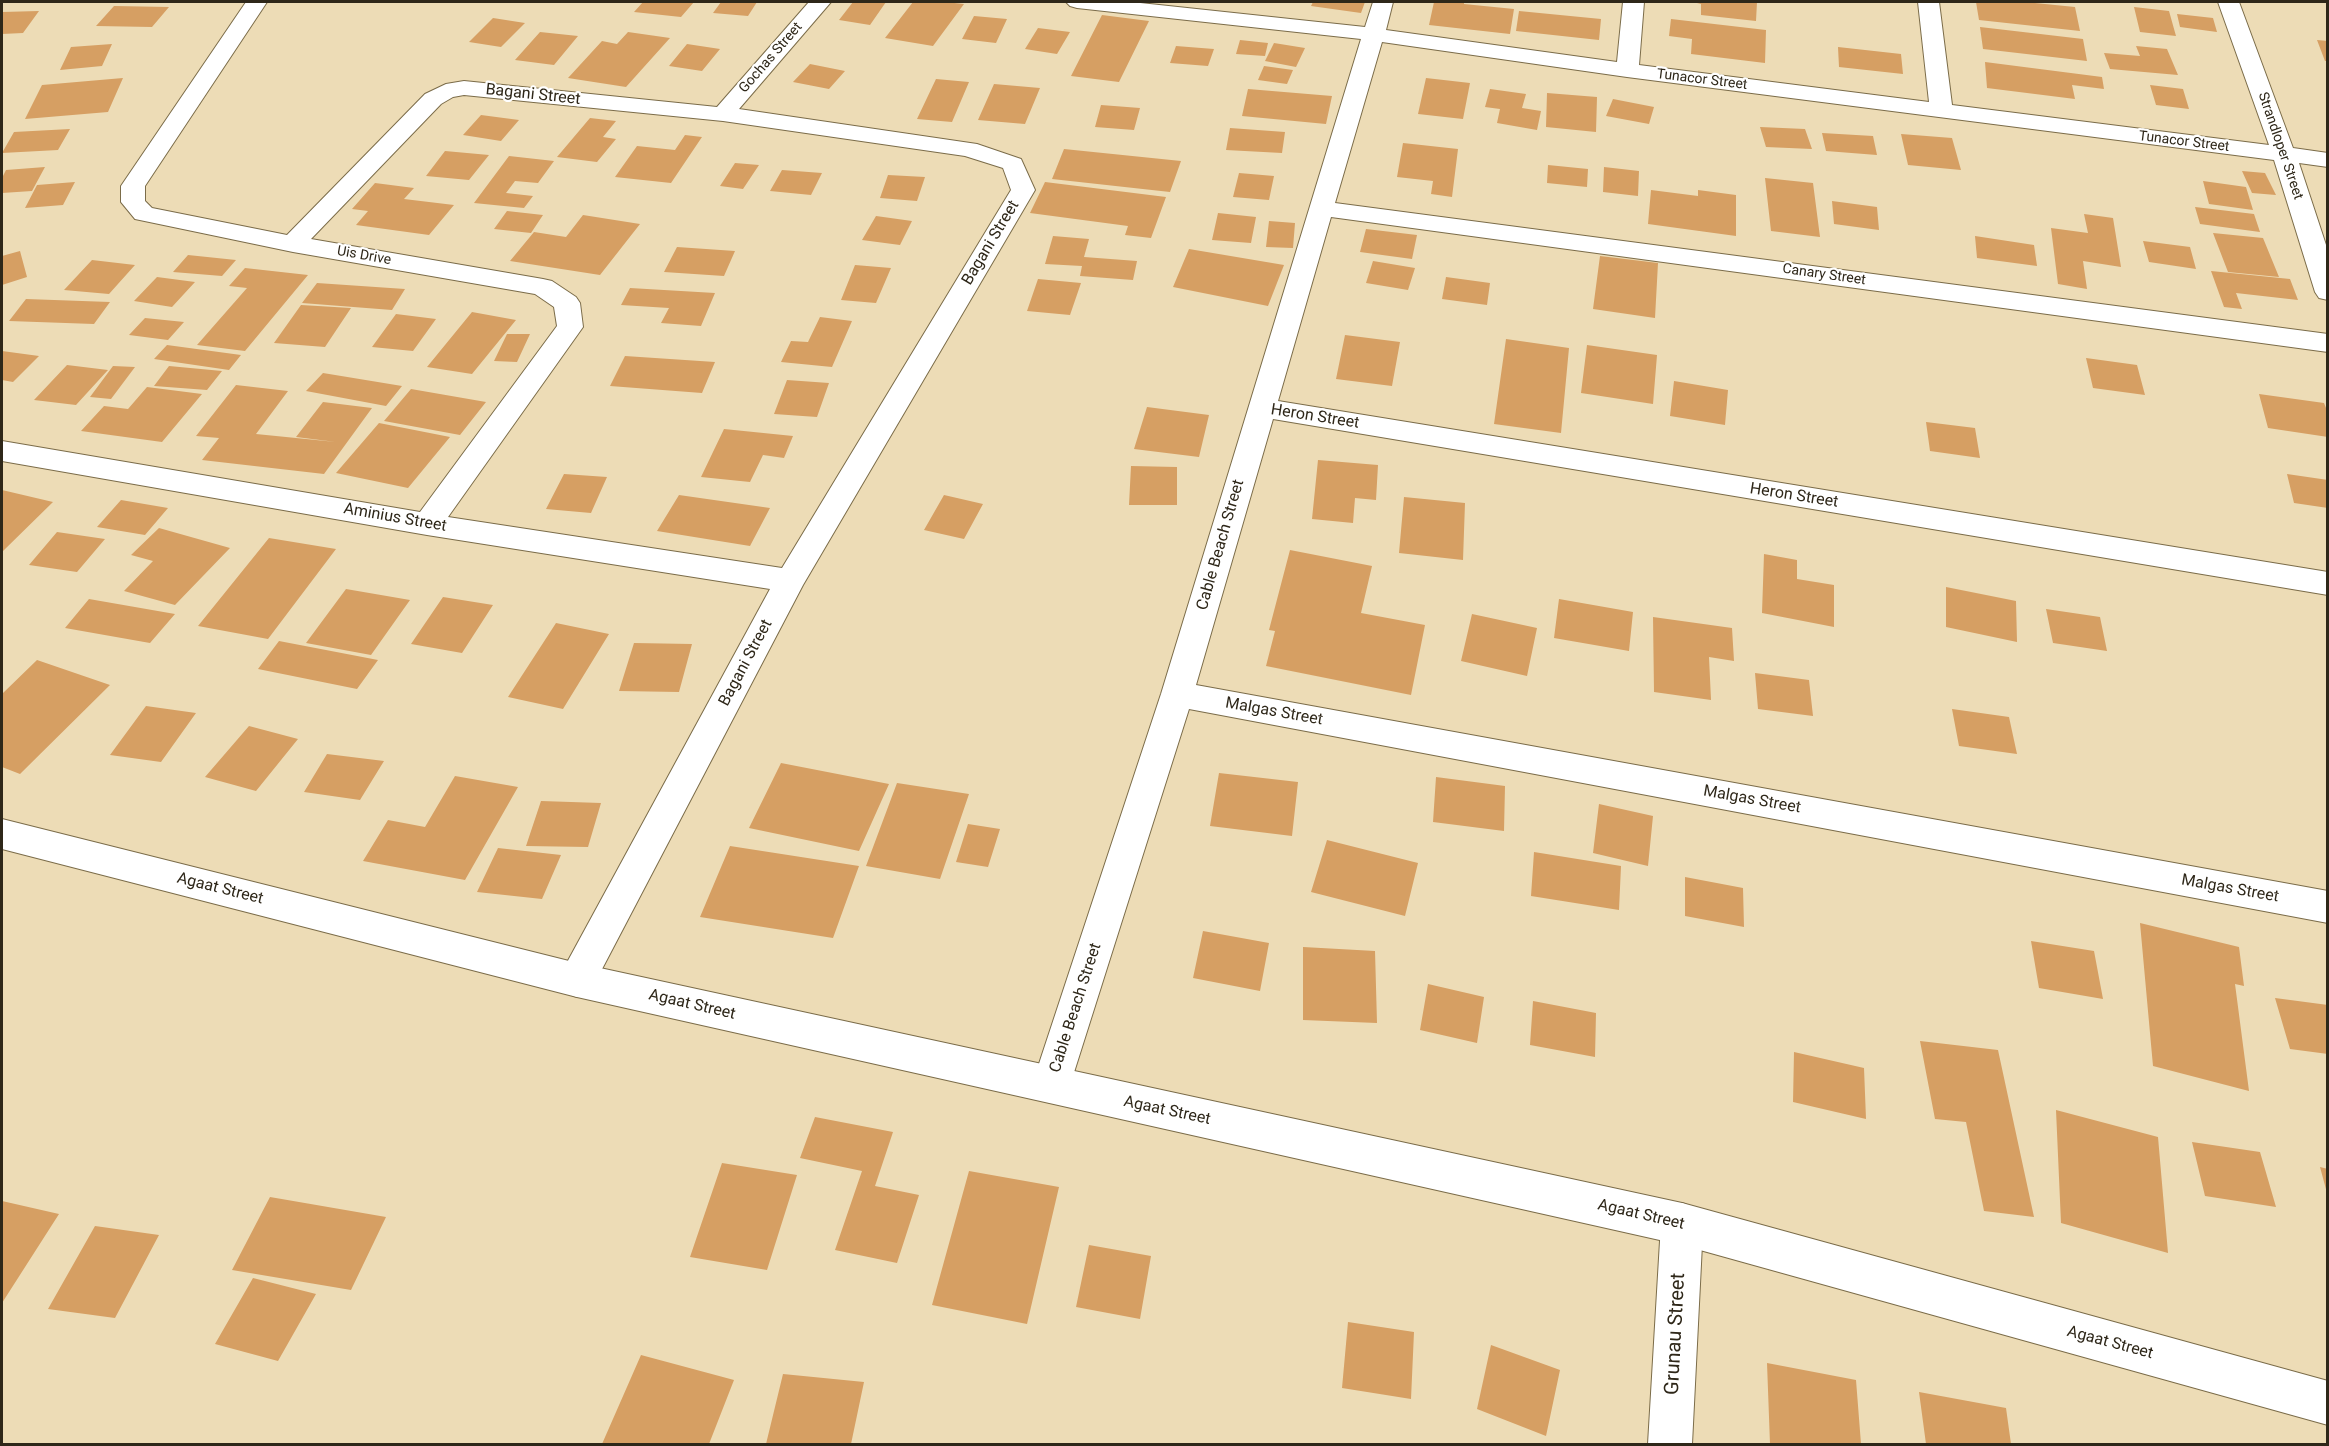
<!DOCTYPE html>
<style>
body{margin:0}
#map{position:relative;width:2329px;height:1446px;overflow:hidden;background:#eddcb6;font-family:Roboto,sans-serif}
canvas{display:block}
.frame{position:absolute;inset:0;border:3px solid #2e2719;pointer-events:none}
</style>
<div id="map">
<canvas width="2329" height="1446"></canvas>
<div class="frame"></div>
</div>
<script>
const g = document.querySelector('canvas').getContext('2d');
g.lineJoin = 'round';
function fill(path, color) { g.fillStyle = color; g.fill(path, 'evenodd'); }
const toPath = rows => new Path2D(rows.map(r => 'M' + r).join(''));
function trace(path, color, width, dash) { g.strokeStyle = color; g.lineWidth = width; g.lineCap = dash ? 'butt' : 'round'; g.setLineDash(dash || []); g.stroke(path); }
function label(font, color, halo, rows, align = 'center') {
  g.font = font + ' Roboto,sans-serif'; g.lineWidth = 4.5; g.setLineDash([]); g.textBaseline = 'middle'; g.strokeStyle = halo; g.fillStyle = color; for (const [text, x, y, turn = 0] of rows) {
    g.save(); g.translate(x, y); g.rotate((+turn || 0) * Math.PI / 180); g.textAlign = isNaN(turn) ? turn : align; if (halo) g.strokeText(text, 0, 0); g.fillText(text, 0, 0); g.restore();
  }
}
fill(toPath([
 [643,2,694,2,681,17,634,12],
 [721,2,757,2,748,16,713,13],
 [853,2,886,2,870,25,839,20],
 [913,2,945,2,964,4,933,46,885,38],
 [1313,2,1365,2,1361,13,1311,6],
 [1434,2,1464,2,1464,4,1514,9,1510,34,1429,25],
 [1693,2,1757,2,1756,21,1701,15,1701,4],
 [1976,2,2025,2,2075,7,2080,31,1979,20],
 [114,6,169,7,152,27,96,26],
 [2134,7,2169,11,2176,36,2140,32],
 [39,11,23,33,2,34,2,12],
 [1519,11,1601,19,1599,40,1516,31],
 [2177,14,2213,18,2217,32,2180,27],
 [1102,15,1149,21,1119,82,1071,76],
 [974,16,1007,19,996,43,962,39],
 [493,18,525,23,501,47,469,42],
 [1671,19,1766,30,1765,63,1691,54,1692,39,1669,36],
 [1980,27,2083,39,2087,61,1983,49],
 [1038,28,1070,32,1057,54,1025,49],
 [540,32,578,36,554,65,515,60],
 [628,32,670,38,626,87,568,78,602,41,617,44],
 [1240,40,1268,43,1265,56,1236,54],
 [2317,40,2328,41,2328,61,2325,61],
 [1274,43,1305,48,1296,67,1265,61],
 [112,44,102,66,60,70,71,47],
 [687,44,720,49,702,71,669,66],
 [1176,46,1214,49,1208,66,1170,63],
 [2136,46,2167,49,2178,75,2110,69,2104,53,2140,56],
 [1838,47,1901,54,1903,74,1839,67],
 [1985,62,2102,77,2104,89,2072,85,2075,99,1987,88],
 [810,64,845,71,829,89,793,82],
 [1264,66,1293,70,1287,84,1258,80],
 [123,78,108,112,25,119,42,85],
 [1426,78,1470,83,1463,119,1418,114],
 [936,79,969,82,952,122,917,119],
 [994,84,1040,88,1025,124,978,120],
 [2150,85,2183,89,2189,109,2156,105],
 [1248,89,1332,96,1326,124,1242,116],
 [1490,89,1526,94,1522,108,1541,111,1537,130,1497,123,1500,109,1485,107],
 [1547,93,1597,97,1596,132,1546,127],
 [1613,99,1654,107,1649,124,1606,116],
 [1101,105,1140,108,1134,130,1095,127],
 [481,115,519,120,501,141,463,135],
 [590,118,616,121,603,137,616,139,597,162,557,157],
 [1760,127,1805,129,1812,149,1766,147],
 [1230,128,1285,132,1282,153,1226,150],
 [70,129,58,150,2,153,14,132],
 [1822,133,1873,136,1877,155,1826,151],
 [1901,134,1952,138,1961,170,1908,165],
 [685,135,702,137,671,183,615,177,637,146,675,150],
 [1403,143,1458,149,1452,197,1431,194,1433,181,1397,177],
 [1064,149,1181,161,1170,192,1052,179],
 [445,151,489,155,469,180,426,176],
 [509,156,554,161,538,183,515,181,506,193,533,196,524,208,474,203],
 [735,163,759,165,743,189,720,186],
 [1548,165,1588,169,1587,187,1547,183],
 [45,167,32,191,2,193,2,178,6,170],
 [1604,167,1639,171,1638,196,1603,192],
 [782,170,822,173,811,195,770,191],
 [2242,171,2265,173,2276,195,2252,193],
 [1239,173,1274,176,1269,200,1233,197],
 [888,175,925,177,917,201,880,198],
 [1765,178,1813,183,1820,237,1771,231],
 [2203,181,2246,187,2253,210,2209,204],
 [75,182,63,205,25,208,37,185],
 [1045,182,1166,197,1151,238,1125,235,1128,226,1030,213],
 [375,183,414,188,404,199,454,205,429,235,356,225,368,211,352,209],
 [1651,190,1698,196,1698,190,1736,195,1736,236,1648,224],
 [1832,201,1877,207,1879,230,1834,224],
 [2195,207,2254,214,2260,232,2200,224],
 [507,211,543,215,531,233,494,229],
 [1218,213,1256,217,1251,243,1212,240],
 [2084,214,2113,218,2121,267,2083,261,2087,289,2058,284,2051,228,2088,233],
 [583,215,640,224,600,275,510,261,534,232,566,237],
 [876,216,912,221,900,245,862,240],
 [1269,221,1295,223,1293,248,1266,247],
 [1366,229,1417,235,1412,259,1360,252],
 [2213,233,2263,238,2279,277,2228,272],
 [1053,236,1089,239,1084,257,1137,261,1133,280,1080,276,1082,266,1045,264],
 [1975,236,2034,245,2037,266,1977,258],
 [2143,241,2190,247,2196,269,2149,262],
 [677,247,735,251,724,276,664,272],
 [1189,249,1284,265,1268,306,1173,287],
 [20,251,27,277,2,285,2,256],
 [188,255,236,260,222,276,173,272],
 [1600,256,1658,263,1655,318,1593,309],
 [92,260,135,265,109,294,64,290],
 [1373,261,1415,268,1408,290,1366,283],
 [855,265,891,268,876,303,841,300],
 [245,268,308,275,245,351,197,345,247,288,229,286],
 [2211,271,2290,279,2298,300,2236,293,2242,309,2224,307],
 [157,277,195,282,172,307,134,301],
 [1446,277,1490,283,1487,305,1442,299],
 [1038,279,1081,283,1070,315,1027,311],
 [317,283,405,289,392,310,302,303],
 [630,288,715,293,701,326,661,323,669,308,621,305],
 [26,299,110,302,94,324,9,321],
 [301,305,351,308,325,347,274,343],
 [472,312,516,320,472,374,427,367],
 [396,314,436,319,413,351,372,347],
 [820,317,852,321,832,367,781,362,791,341,808,342],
 [145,318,184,322,168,340,129,335],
 [507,334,530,334,517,362,494,361],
 [1345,335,1400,342,1392,386,1336,379],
 [1506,339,1569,348,1561,433,1494,424],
 [167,345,241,355,229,370,154,359],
 [1587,345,1657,355,1653,404,1581,393],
 [2,351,39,356,13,382,2,380],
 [625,356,715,362,702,393,610,386],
 [2086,358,2137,365,2145,395,2093,388],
 [67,365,108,370,76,405,34,400],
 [113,366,135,367,111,399,90,397],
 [169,366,222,371,207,390,154,386],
 [323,373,402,386,386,406,306,391],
 [787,380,829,383,817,417,774,414],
 [1674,381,1728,390,1725,425,1670,416],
 [236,385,288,391,256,434,336,442,296,437,323,402,372,408,324,474,202,460,219,438,196,436],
 [147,387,202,394,162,442,81,431,104,406,128,409],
 [411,389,486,402,460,435,384,421],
 [2259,394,2324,403,2328,413,2328,437,2268,428],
 [1147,407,1209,415,1199,457,1134,449],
 [1926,422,1975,428,1980,458,1930,451],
 [379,423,450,437,408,488,336,473],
 [724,429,793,436,784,458,763,455,750,482,701,477],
 [1318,460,1378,465,1376,500,1355,498,1353,523,1312,519],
 [1131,466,1177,467,1177,505,1129,505],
 [564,474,607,477,591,513,546,509],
 [2287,474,2328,480,2328,508,2294,503],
 [2,490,53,502,2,552],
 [679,495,770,508,750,546,657,531],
 [944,495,983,504,964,539,924,530],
 [1404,497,1465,503,1463,560,1399,553],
 [121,500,168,508,145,535,97,527],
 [159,528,230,548,175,605,124,591,153,561,131,555],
 [57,532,105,539,77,572,29,565],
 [269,538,336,549,268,639,198,626],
 [1290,550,1372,566,1361,613,1425,625,1411,695,1266,666,1275,631,1269,630],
 [1764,554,1797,560,1797,579,1834,585,1834,627,1762,613],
 [1946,587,2016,601,2017,642,1946,627],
 [346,589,410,600,371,655,306,643],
 [443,597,493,605,462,653,411,644],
 [89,599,175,614,150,643,65,628],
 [1559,599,1633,612,1629,651,1554,638],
 [2046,609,2100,617,2107,651,2053,643],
 [1472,614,1537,628,1527,676,1461,661],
 [1653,617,1732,628,1734,661,1709,657,1711,700,1654,692],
 [556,623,609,634,563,709,508,697],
 [279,641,378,660,357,689,258,669],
 [634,643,692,644,679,692,619,691],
 [37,660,110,685,20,774,2,767,2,694],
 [1755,673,1809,680,1813,716,1758,709],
 [146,706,196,713,161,762,110,755],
 [1952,709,2009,717,2017,754,1959,746],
 [249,726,298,739,256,791,205,777],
 [327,754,384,761,360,800,304,792],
 [781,763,889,784,859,851,749,828],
 [1219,773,1298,782,1292,836,1210,826],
 [455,776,518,787,465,880,363,861,388,820,425,827],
 [1436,777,1505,786,1504,831,1433,822],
 [897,783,969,794,940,879,866,866],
 [541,801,601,803,588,847,526,846],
 [1599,804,1653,816,1648,866,1593,853],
 [968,824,1000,829,988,867,956,862],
 [1327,840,1418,863,1405,916,1311,892],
 [730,846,859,866,833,938,700,917],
 [498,848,561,855,542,899,477,892],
 [1534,852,1621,866,1619,910,1531,896],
 [1685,877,1743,888,1744,927,1685,916],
 [2140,923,2239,947,2244,986,2235,984,2249,1091,2153,1066],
 [1203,931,1269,943,1260,991,1193,978],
 [2031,941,2094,951,2103,999,2039,988],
 [1303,947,1375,951,1377,1023,1303,1020],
 [1428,984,1484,997,1477,1043,1420,1030],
 [2275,998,2328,1005,2328,1054,2290,1049],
 [1533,1001,1596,1013,1595,1057,1530,1045],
 [1920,1041,1998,1050,2034,1217,1984,1211,1966,1122,1935,1119],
 [1794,1052,1864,1068,1866,1119,1793,1102],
 [2056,1110,2158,1137,2168,1253,2061,1223],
 [815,1117,893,1132,875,1186,919,1195,897,1263,835,1250,862,1171,800,1158],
 [2192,1142,2260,1152,2276,1207,2205,1196],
 [722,1163,797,1175,767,1270,690,1257],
 [2320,1167,2328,1169,2328,1192,2327,1193],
 [969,1171,1059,1187,1027,1324,932,1305],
 [270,1197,386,1217,351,1290,232,1270],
 [2,1201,59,1214,2,1303],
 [95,1226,159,1235,115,1318,48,1309],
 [1089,1245,1151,1256,1140,1319,1076,1307],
 [253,1278,316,1294,278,1361,215,1344],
 [1348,1322,1414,1332,1411,1399,1342,1388],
 [1491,1345,1560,1370,1546,1436,1477,1409],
 [641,1355,734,1380,709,1444,602,1444],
 [1767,1363,1856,1380,1861,1444,1770,1444],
 [783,1374,864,1382,851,1444,766,1444],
 [1919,1392,2006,1408,2011,1444,1926,1444]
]), '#d69f63');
const street = toPath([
 [246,2,267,2,145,186,145,201,152,208,287,235,425,94,446,84,464,81,717,107,809,2,831,2,739,109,977,144,1021,159,1035,190,803,585,590,992,577,997,564,992,558,980,564,968,770,589,427,535,2,461,2,441,420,512,557,326,554,307,535,294,293,252,135,219,121,202,121,186,246,2],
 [464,95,723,121,965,156,1003,168,1011,190,782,568,448,517,583,327,580,303,576,297,552,281,543,279,311,239,441,104,453,97,464,95],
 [1066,2,1131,2,1365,27,1373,2,1393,2,1386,30,1617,62,1623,2,1644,2,1639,65,1929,102,1918,2,1939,2,1952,105,2269,145,2218,2,2239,2,2293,148,2328,153,2328,167,2299,163,2328,251,2328,300,2319,298,2315,292,2274,160,1627,77,1382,42,1335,203,2328,334,2328,352,1331,217,1278,401,2328,572,2328,595,1273,419,1196,685,2328,891,2328,923,1189,709,1070,1085,1065,1098,1051,1103,1037,1098,1032,1085,1161,694,1361,39,1077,8,1070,6,1066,2],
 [1682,1203,1697,1209,1703,1224,1692,1444,1648,1444,1661,1224,1667,1209,1682,1203]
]);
const secondary = toPath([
 [2,819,577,963,1682,1203,2328,1381,2328,1425,1682,1245,577,997,2,849,2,819]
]);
trace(street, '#7b6c49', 2);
trace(secondary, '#7b6c49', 2);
fill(street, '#fff');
fill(secondary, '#fff');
label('14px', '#2e2719', '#fff', [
 ["Gochas Street",771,58,-49],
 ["Tunacor Street",1702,80,7],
 ["Tunacor Street",2184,142,7],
 ["Strandloper Street",2280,146,71],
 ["Uis Drive",364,256,10],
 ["Canary Street",1824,275,8]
]);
label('16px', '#2e2719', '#fff', [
 ["Bagani Street",533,95,6],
 ["Bagani Street",991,243,-59],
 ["Heron Street",1315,417,9],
 ["Heron Street",1794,496,9],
 ["Aminius Street",395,518,10],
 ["Cable Beach Street",1221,545,-74],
 ["Bagani Street",746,663,-62],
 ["Malgas Street",1274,712,10],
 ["Malgas Street",1752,800,10],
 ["Agaat Street",220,889,14],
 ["Malgas Street",2230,889,10],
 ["Agaat Street",692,1005,13],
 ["Cable Beach Street",1076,1008,-72],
 ["Agaat Street",1167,1111,12],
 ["Agaat Street",1641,1215,13],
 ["Agaat Street",2110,1343,15]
]);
label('20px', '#2e2719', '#fff', [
 ["Grunau Street",1676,1334,-87]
]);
</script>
